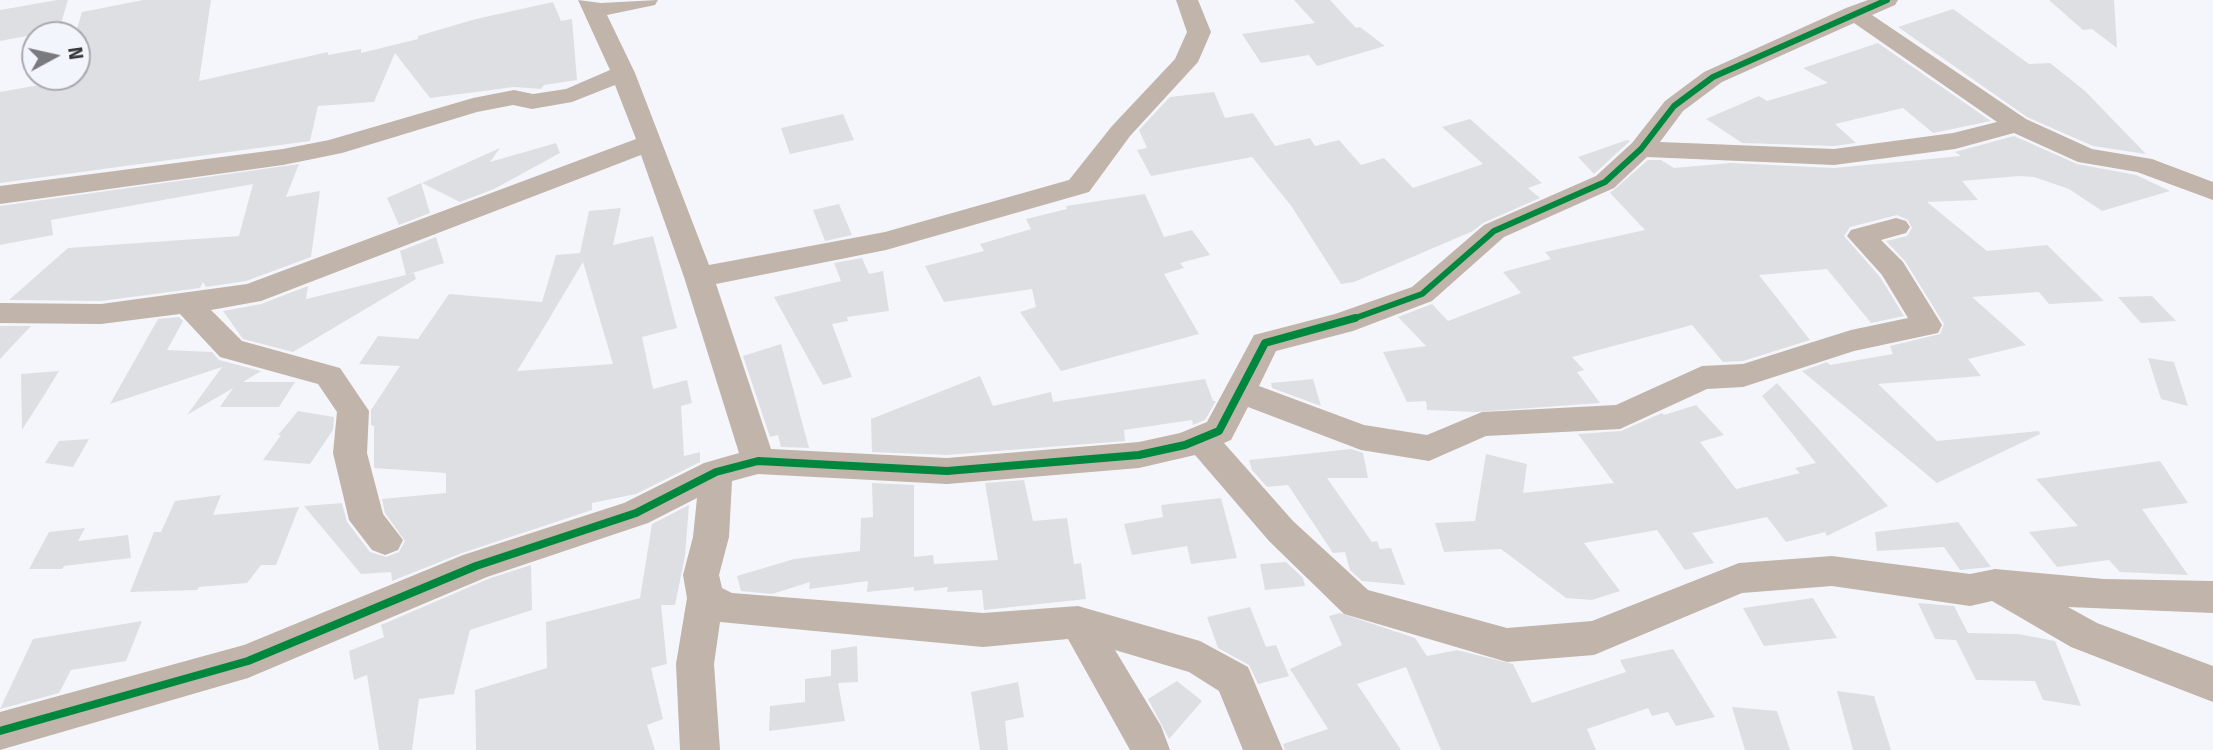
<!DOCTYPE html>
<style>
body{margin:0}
#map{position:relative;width:2213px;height:750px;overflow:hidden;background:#f5f6fb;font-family:"Fira Sans",sans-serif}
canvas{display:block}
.north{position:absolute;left:21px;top:21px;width:70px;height:70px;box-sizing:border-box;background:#f3f5fd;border:2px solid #a8a9af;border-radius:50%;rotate:82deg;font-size:19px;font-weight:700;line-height:28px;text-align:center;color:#37383b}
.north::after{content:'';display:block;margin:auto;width:24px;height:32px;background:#7a7a7e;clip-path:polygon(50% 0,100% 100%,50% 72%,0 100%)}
</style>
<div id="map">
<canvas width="2213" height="750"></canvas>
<div class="north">N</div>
</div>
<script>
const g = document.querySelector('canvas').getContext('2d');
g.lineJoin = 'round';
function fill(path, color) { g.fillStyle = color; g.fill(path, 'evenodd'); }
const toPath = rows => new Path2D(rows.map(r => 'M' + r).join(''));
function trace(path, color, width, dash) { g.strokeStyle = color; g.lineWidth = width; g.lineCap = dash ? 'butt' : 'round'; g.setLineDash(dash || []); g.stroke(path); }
fill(toPath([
 [57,0,68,0,59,30,0,41,0,10],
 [143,0,211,0,199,81,328,52,328,55,361,49,361,53,418,39,418,36,476,19,553,2,561,21,572,19,577,80,544,85,541,89,514,87,430,98,395,53,374,102,318,106,310,141,0,183,0,92,61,81,62,77,77,77,75,35,82,12],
 [1294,0,1330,0,1356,28,1360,27,1385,46,1317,66,1309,55,1261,63,1242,34,1315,23],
 [2049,0,2114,0,2117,48,2092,29,2083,30],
 [1953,9,2029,64,2050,63,2085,91,2146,154,2093,146,2027,117,1898,27],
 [1878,43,1991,121,1933,133,1903,108,1835,124,1856,143,1834,146,1742,143,1706,119,1759,96,1767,101,1828,83,1803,68],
 [1214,92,1225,118,1253,113,1275,146,1310,138,1315,146,1339,140,1361,165,1384,158,1413,188,1483,164,1442,127,1470,119,1542,183,1528,188,1540,198,1483,223,1473,231,1354,282,1341,284,1292,207,1252,157,1151,176,1137,150,1147,148,1139,130,1170,97],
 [843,114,854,140,790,154,781,128],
 [2014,136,2077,164,2136,175,2170,191,2102,211,2069,189,2034,177,2019,176,1962,181,1978,200,1927,202,1987,251,2047,245,2104,301,2049,304,2039,292,1972,297,2026,345,1968,359,1981,376,1878,384,1937,441,2039,431,2040,434,1937,483,1802,371,1827,362,1830,365,1893,354,1890,346,1940,334,1944,324,1905,261,1886,241,1907,236,1912,228,1908,220,1897,215,1850,227,1844,236,1880,277,1904,316,1871,323,1827,269,1759,275,1810,340,1743,361,1723,362,1692,325,1572,357,1584,370,1577,372,1600,403,1476,412,1427,410,1426,401,1407,402,1383,352,1426,346,1398,317,1432,304,1448,321,1521,293,1503,272,1551,259,1545,252,1645,230,1610,193,1648,160,1661,160,1674,168,1731,163,1834,168,1961,156,1955,152],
 [1627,140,1630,141,1594,174,1578,157],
 [556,143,560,153,494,189,460,202,422,183,500,148,490,162],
 [299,164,286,197,320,191,311,257,246,281,206,287,203,282,200,288,101,301,9,300,68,248,239,236,253,184,51,220,53,235,0,245,0,206],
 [421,183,430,213,399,225,387,198],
 [1145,194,1164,237,1192,230,1210,255,1180,263,1184,268,1164,274,1199,334,1061,371,1020,312,1036,307,1032,289,944,302,925,266,984,251,980,244,1031,229,1026,219,1067,209,1066,206],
 [839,204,852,235,825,241,813,210],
 [621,208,613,245,653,236,677,328,642,337,653,389,687,380,692,403,681,406,684,456,700,452,700,462,636,494,592,503,592,510,462,553,392,581,391,572,361,574,304,506,342,503,347,522,370,552,386,557,399,552,405,541,385,513,382,499,446,493,446,473,374,468,374,426,371,425,371,410,400,366,359,364,378,336,418,339,449,294,542,302,556,255,580,253,589,211],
 [583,262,613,364,517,371,543,329],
 [436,237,444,263,406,275,400,251],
 [862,258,869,274,883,271,889,311,847,317,848,321,832,324,852,377,823,385,774,297,841,281,834,263],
 [414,273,416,279,293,352,243,339,223,311,261,304,308,286,306,299],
 [2152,296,2176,321,2141,323,2118,297],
 [179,317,183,321,167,350,212,352,219,360,261,371,243,382,295,382,279,407,220,407,233,388,187,415,222,367,110,404,158,319],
 [0,326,31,326,0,359],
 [781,344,809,448,781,447,778,435,770,437,743,356],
 [2148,358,2174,362,2188,406,2161,399],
 [59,371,43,397,22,430,21,374],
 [980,376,993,406,1051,392,1053,402,1205,379,1213,401,1216,401,1205,420,1193,425,1192,420,1124,430,1125,441,947,455,872,452,871,419],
 [1313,379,1321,406,1272,388,1271,383],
 [1777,383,1888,506,1827,536,1825,532,1786,542,1767,517,1692,533,1714,563,1685,570,1657,530,1584,543,1620,591,1592,600,1566,598,1501,549,1444,552,1435,523,1475,521,1486,454,1527,464,1523,493,1614,483,1578,434,1621,431,1662,413,1664,415,1696,405,1724,435,1700,442,1736,489,1800,473,1795,468,1816,463,1762,396],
 [298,411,334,417,333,430,310,464,263,460,281,435,278,435],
 [89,439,73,467,45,463,59,441],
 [1351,449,1363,453,1368,478,1327,478,1372,542,1377,541,1380,549,1391,548,1405,585,1362,581,1350,570,1345,552,1333,553,1288,485,1267,487,1252,470,1249,460],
 [2160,461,2188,503,2142,509,2188,575,2120,572,2109,560,2057,567,2029,532,2078,526,2036,479],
 [1024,480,1033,521,1067,518,1074,564,1081,563,1086,599,984,610,982,590,947,592,948,587,914,591,914,587,867,592,868,581,809,589,810,582,772,594,741,591,737,576,794,559,860,551,861,518,873,517,872,483,914,485,914,557,933,555,934,564,998,560,985,483],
 [221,495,213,515,299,507,276,565,261,565,247,583,199,587,197,590,130,592,154,532,161,532,175,501],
 [1221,498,1237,558,1191,564,1187,546,1132,555,1124,524,1163,517,1161,505],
 [689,505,685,556,675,605,661,605,667,664,651,668,663,719,647,725,655,750,476,750,475,690,547,668,546,622,640,598,652,524],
 [1958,522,1991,567,1960,570,1944,547,1877,551,1875,532],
 [85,528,78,541,128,535,131,558,64,566,62,569,29,569,49,532],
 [1286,562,1303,578,1305,586,1265,590,1260,564],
 [531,565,532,610,470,630,454,694,419,699,412,750,379,750,367,675,354,680,349,651,384,637,381,625,488,579],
 [1813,598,1837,638,1764,646,1743,608],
 [1918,603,1954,606,1968,633,2018,634,2055,641,2081,706,2043,700,2035,681,1976,680,1956,640,1935,639],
 [1250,607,1266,647,1276,645,1289,676,1258,684,1249,665,1218,648,1207,617],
 [1340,613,1415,638,1427,656,1457,650,1513,664,1532,703,1626,672,1620,660,1673,649,1715,717,1676,726,1668,712,1652,716,1648,708,1587,729,1596,750,1441,750,1406,667,1357,684,1401,750,1285,750,1283,744,1328,729,1290,669,1342,645,1329,616],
 [142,621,126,661,71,670,59,693,0,709,33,639],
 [857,646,858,682,838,683,845,721,769,731,770,706,805,702,805,679,831,676,831,650],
 [1177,681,1202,701,1169,739,1148,699],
 [1018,682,1024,717,1005,721,1008,750,980,750,971,692],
 [1837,691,1874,696,1891,750,1853,750],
 [1732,707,1777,711,1790,750,1745,750]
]), '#dedfe3');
fill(toPath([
 [578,0,601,3,658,0,655,5,607,15,635,73,709,265,885,232,1069,180,1112,126,1175,59,1187,32,1176,0,1198,0,1211,32,1198,62,1130,136,1089,192,886,250,716,284,771,449,947,458,1139,442,1180,433,1207,422,1254,335,1335,314,1412,287,1484,225,1596,176,1632,143,1665,101,1704,72,1846,8,1868,0,1898,0,1895,5,1872,15,2026,119,2092,149,2152,159,2213,182,2213,200,2137,172,2078,162,2014,133,1955,149,1834,165,1647,157,1614,188,1504,237,1432,301,1353,331,1276,351,1259,386,1364,425,1427,435,1482,412,1616,405,1702,366,1743,364,1851,330,1908,318,1882,275,1847,236,1851,230,1896,218,1906,221,1910,227,1906,233,1881,240,1903,262,1942,325,1938,333,1854,351,1743,387,1707,389,1620,429,1486,436,1429,461,1361,450,1248,407,1231,440,1224,443,1293,521,1368,590,1507,628,1592,621,1739,563,1832,556,1970,574,1995,569,2104,579,2213,581,2213,613,2068,607,2097,623,2213,666,2213,702,2071,647,1992,601,1970,606,1832,586,1742,593,1594,655,1507,662,1344,614,1269,541,1195,455,1139,468,947,484,758,474,732,481,729,537,719,575,722,588,732,593,983,613,1078,606,1200,641,1248,667,1283,750,1243,750,1219,691,1189,672,1115,650,1161,726,1170,750,1130,750,1068,639,983,647,720,622,714,664,720,750,680,750,676,664,687,598,683,575,693,537,697,498,648,523,487,577,248,678,0,750,0,712,244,645,463,555,624,503,704,463,739,453,684,277,641,155,261,301,211,310,242,341,340,368,369,411,367,453,383,514,403,540,398,550,385,555,372,550,349,520,333,453,337,412,318,384,220,357,180,314,101,324,0,323,0,303,101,304,247,284,636,139,615,85,572,102,532,109,513,105,477,112,342,153,283,165,0,204,0,186,283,149,329,140,473,98,514,90,533,94,566,89,610,70,578,0],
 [1854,23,1997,122,1953,133,1834,149,1660,142,1683,111,1722,82,1854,23]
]), '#c0b4ab');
trace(toPath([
 [1350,320,1422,294,1494,231,1605,182,1641,149,1674,106,1713,77,1887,0]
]), '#00873e', 6);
trace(toPath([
 [0,731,248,661,476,566,636,513,716,472,758,461,947,471,1139,455,1185,445,1219,431,1265,343,1355,318]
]), '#00873e', 8);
</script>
